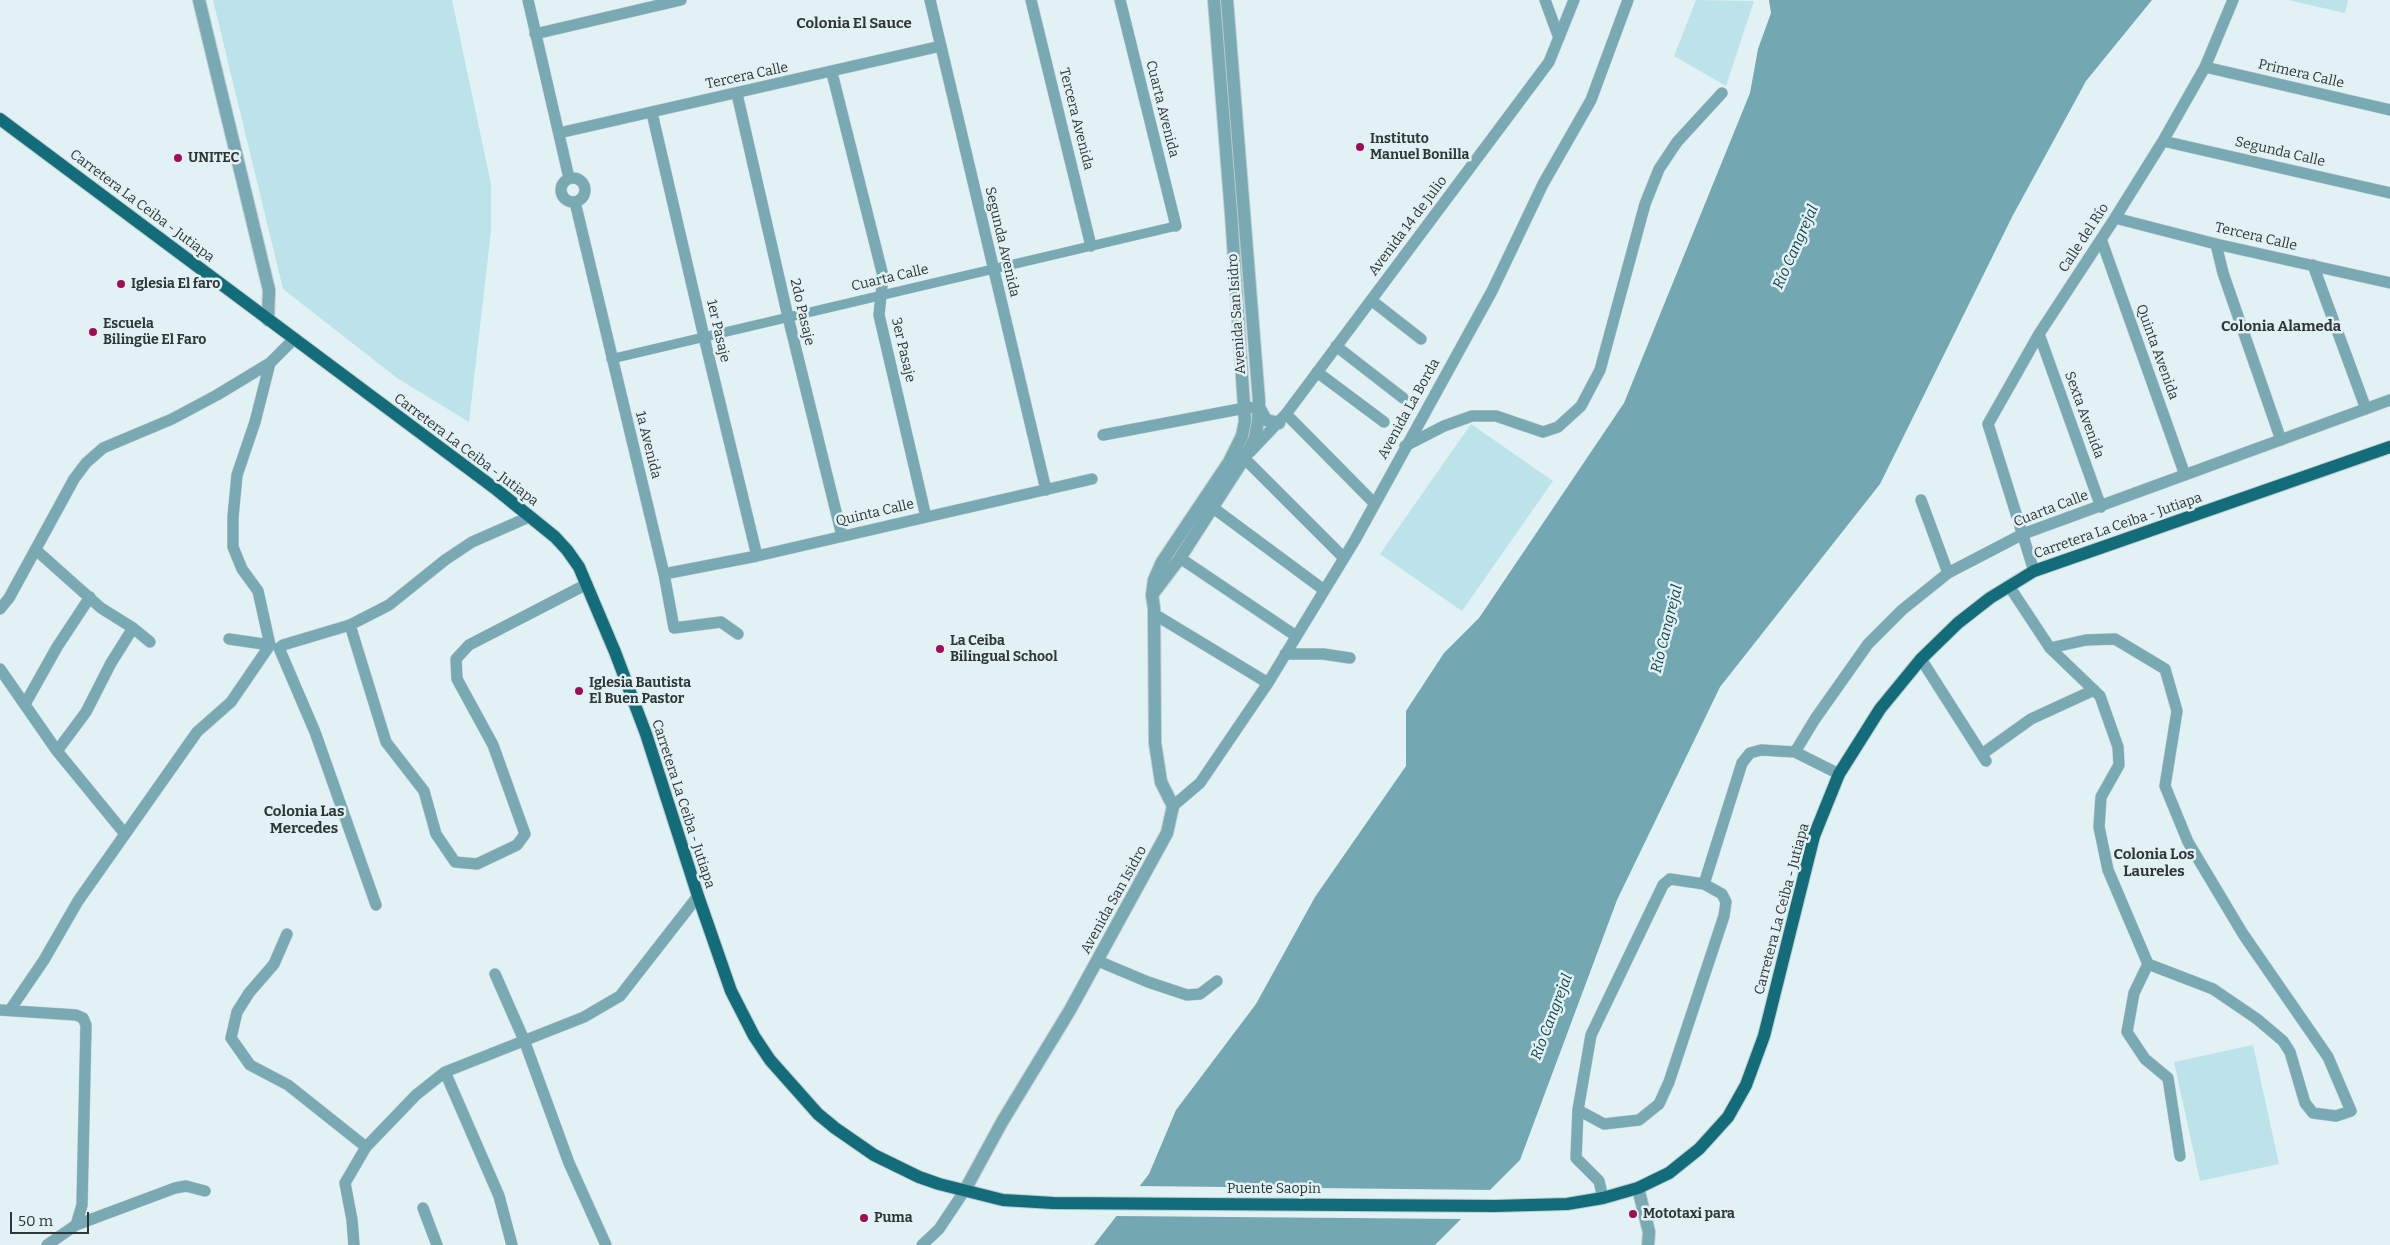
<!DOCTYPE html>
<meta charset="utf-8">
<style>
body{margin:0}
#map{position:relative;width:2390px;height:1245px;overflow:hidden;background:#e1f1f4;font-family:Bitter,serif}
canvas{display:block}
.scale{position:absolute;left:10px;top:1212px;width:79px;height:22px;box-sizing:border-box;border:2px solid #2f3637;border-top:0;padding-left:6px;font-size:15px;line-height:18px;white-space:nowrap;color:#2f3637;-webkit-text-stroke:4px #e1f1f4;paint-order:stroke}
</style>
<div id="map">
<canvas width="2390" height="1245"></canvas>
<div class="scale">50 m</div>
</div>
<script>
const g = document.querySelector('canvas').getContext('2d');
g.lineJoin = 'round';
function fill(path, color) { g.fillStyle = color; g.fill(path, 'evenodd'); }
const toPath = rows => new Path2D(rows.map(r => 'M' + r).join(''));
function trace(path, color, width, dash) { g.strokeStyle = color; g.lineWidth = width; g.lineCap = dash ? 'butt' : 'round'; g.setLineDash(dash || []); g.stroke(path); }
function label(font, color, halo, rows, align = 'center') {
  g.font = font + ' Bitter,serif'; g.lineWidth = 5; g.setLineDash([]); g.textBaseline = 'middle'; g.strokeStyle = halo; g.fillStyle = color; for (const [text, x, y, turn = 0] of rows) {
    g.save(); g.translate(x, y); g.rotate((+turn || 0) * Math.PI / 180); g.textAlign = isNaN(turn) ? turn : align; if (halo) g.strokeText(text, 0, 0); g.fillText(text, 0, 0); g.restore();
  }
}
fill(toPath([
 [213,0,452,0,491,184,491,231,469,422,397,378,283,289],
 [1696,0,1754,1,1726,86,1674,56],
 [2288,0,2348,0,2345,13],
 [1471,424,1553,481,1462,611,1380,554],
 [2253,1045,2279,1164,2200,1181,2174,1062]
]), '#bce3ea');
fill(toPath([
 [1769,0,2152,0,2086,81,2012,217,1880,484,1720,687,1617,900,1520,1160,1435,1245,1094,1245,1149,1174,1176,1110,1256,1004,1315,897,1406,766,1406,711,1444,653,1479,618,1624,403,1750,93,1758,49,1771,13]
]), '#73a7b1');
fill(toPath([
 [1137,1186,1493,1190,1464,1219,1113,1216]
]), '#e1f1f4');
const pedestrian = toPath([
 [611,359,1176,226]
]);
const minor = toPath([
 [528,0,569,178],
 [930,0,1046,490],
 [1031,0,1091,246],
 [1120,0,1176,226],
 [1545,0,1559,38],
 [535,34,681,0],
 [2205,67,2390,110],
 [832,73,883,276,879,315,926,517],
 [737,94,788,317,842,536],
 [652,113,704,337,757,556],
 [559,133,941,46],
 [2163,141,2390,193],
 '561 190a12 12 0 1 1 24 0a12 12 0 1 1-24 0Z',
 [575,202,664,574,674,628,721,622,738,634],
 [2115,218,2216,244,2390,283],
 [2101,239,2185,475],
 [2216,244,2223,273,2281,440],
 [2313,265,2366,409],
 [1371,300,1421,339],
 [2039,334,2101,507],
 [1336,346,1403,398],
 [1317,372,1384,422],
 [1286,414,1374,503],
 [1103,435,1245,408,1259,407],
 [1405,446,1444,426,1472,416,1496,416,1543,432,1558,427,1581,406,1600,370,1645,204,1659,169,1677,142,1722,93],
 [1250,452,1286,414,1549,62,1574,0],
 [1239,453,1344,558],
 [1921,500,1948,573],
 [1212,507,1324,590],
 [36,550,101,608,133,628,150,642],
 [1180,558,1296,636],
 [2034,571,1988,424,2039,334,2115,218,2163,141,2205,67,2233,0],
 [664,574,757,556,1092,479],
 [2009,586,2050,648,2100,696,2118,747,2119,765,2101,797,2099,827,2108,870,2148,964,2134,993,2127,1032,2145,1059,2168,1078,2180,1156],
 [0,609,9,598,74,479,86,463,103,448,172,419,217,395,270,363,294,339],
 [1154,614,1268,683],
 [350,625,386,742,424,791,436,834,455,862,477,864,517,845,525,834,493,745,457,679,456,659,469,645,587,584],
 [229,639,270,645],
 [2050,648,2086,640,2115,639,2165,669,2177,711,2165,786,2188,842,2243,934,2328,1057,2351,1111,2336,1116,2313,1113,2305,1103,2290,1052,2283,1041,2257,1019,2213,989,2148,964],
 [1285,654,1323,654,1350,658],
 [1921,659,1986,761],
 [0,669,57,751,125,834],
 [25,704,57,647,90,597],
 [57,751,86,712,111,663,133,628],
 [1795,752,1815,719,1868,644,1902,610,1948,573,2023,534,2390,400],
 [1982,754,2031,719,2094,690],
 [1173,806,1200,783,1268,683,1355,540,1492,291,1543,184,1591,100,1628,0],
 [1704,884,1742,763,1750,753,1761,750,1795,752,1839,774],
 [376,905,315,732,279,648,283,645,350,625,389,605,445,560,472,542,529,517],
 [287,934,274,964,249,993,237,1012,231,1038,250,1065,288,1085,366,1147],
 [1098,961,1148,982,1187,995,1200,994,1217,981],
 [495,974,524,1040,569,1163,606,1245],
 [0,1010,76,1015,83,1018,86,1025,82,1205,76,1225],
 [10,1010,44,960,78,901,197,732,231,702,270,645,258,591,242,569,233,547,233,517,237,475,255,422,270,363],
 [445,1072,499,1196,512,1245],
 [1578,1110,1604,1124,1639,1120,1659,1104,1669,1082,1724,916,1726,902,1722,894,1704,884,1670,879,1663,885,1591,1035,1578,1110,1576,1158,1599,1181,1603,1198],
 [423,1208,437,1245],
 [47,1245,76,1225,175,1188,186,1186,205,1191],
 [354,1245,352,1220,345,1183,366,1147,416,1095,445,1072,584,1017,620,996,698,896],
 [922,1245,939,1229,965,1190]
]);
const tertiary = toPath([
 [199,0,269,290,268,320],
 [1259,407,1266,420,1279,423],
 [1152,595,1180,558,1245,457,1255,438,1258,421,1259,401,1227,0],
 [1638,1188,1649,1232,1648,1245],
 [965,1190,1002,1122,1070,1010,1167,833,1173,806,1161,782,1155,743,1154,608,1152,595,1154,580,1162,562,1229,462,1242,436,1245,421,1231,213,1214,0]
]);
const primary = toPath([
 [0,119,497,490,555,537,567,550,579,567,615,652,646,734,698,896,731,991,754,1036,770,1060,818,1114,835,1128,874,1155,919,1177,939,1184,1003,1200,1053,1203,1495,1206,1567,1204,1603,1198,1638,1188,1669,1173,1699,1149,1728,1117,1746,1085,1764,1036,1814,836,1839,774,1880,709,1921,659,1958,623,1990,598,2034,571,2390,447]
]);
trace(pedestrian, '#bdccce', 10);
trace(minor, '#bdccce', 12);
trace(tertiary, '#bdccce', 14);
trace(primary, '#bdccce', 14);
trace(pedestrian, '#79a9b2', 9);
trace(minor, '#79a9b2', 11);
trace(tertiary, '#79a9b2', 12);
trace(primary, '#136c79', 12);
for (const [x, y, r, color] of [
 [1360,147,5,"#a00d54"],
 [178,158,5,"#a00d54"],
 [121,284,5,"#a00d54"],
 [93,332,5,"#a00d54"],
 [940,649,5,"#a00d54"],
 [579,691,5,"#a00d54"],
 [1633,1214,5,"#a00d54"],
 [864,1218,5,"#a00d54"]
]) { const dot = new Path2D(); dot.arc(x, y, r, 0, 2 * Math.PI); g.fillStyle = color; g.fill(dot); trace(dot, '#e1f1f4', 2); }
label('14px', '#2f3637', '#e1f1f4', [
 ["Primera Calle",2301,74,13],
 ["Tercera Calle",747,76,-12],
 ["Cuarta Avenida",1162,109,76],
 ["Tercera Avenida",1076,119,76],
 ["Segunda Calle",2280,152,13],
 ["Carretera La Ceiba - Jutiapa",142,206,37],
 ["Avenida 14 de Julio",1408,226,-53],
 ["Tercera Calle",2256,237,13],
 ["Calle del Río",2084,238,-57],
 ["Segunda Avenida",1002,242,77],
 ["Cuarta Calle",890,278,-13],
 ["2do Pasaje",802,312,77],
 ["Avenida San Isidro",1237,314,-94],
 ["1er Pasaje",718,331,77],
 ["3er Pasaje",903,350,77],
 ["Quinta Avenida",2157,352,70],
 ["Avenida La Borda",1409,409,-61],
 ["Sexta Avenida",2084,415,70],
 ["1a Avenida",648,445,76],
 ["Carretera La Ceiba - Jutiapa",466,450,37],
 ["Cuarta Calle",2051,509,-21],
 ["Quinta Calle",875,513,-13],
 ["Carretera La Ceiba - Jutiapa",2118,526,-19],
 ["Carretera La Ceiba - Jutiapa",683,804,72],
 ["Avenida San Isidro",1114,900,-61],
 ["Carretera La Ceiba - Jutiapa",1782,909,-75],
 ["Puente Saopin",1274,1189]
]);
label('bold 14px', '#2f3637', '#e1f1f4', [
 ["Instituto",1370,139],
 ["Manuel Bonilla",1370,155],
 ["UNITEC",188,158],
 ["Iglesia El faro",131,284],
 ["Escuela",103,324],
 ["Bilingüe El Faro",103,340],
 ["La Ceiba",950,641],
 ["Bilingual School",950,657],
 ["Iglesia Bautista",589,683],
 ["El Buen Pastor",589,699],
 ["Mototaxi para",1643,1214],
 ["Puma",874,1218]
], 'left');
label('bold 15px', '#2f3637', '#e1f1f4', [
 ["Colonia El Sauce",854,24],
 ["Colonia Alameda",2281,327],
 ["Colonia Las",304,812],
 ["Mercedes",304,829],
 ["Colonia Los",2154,855],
 ["Laureles",2154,872]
]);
label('italic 15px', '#14444c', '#e1f1f4', [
 ["Río Cangrejal",1796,247,-66],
 ["Río Cangrejal",1667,629,-76],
 ["Río Cangrejal",1552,1017,-69]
]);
</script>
